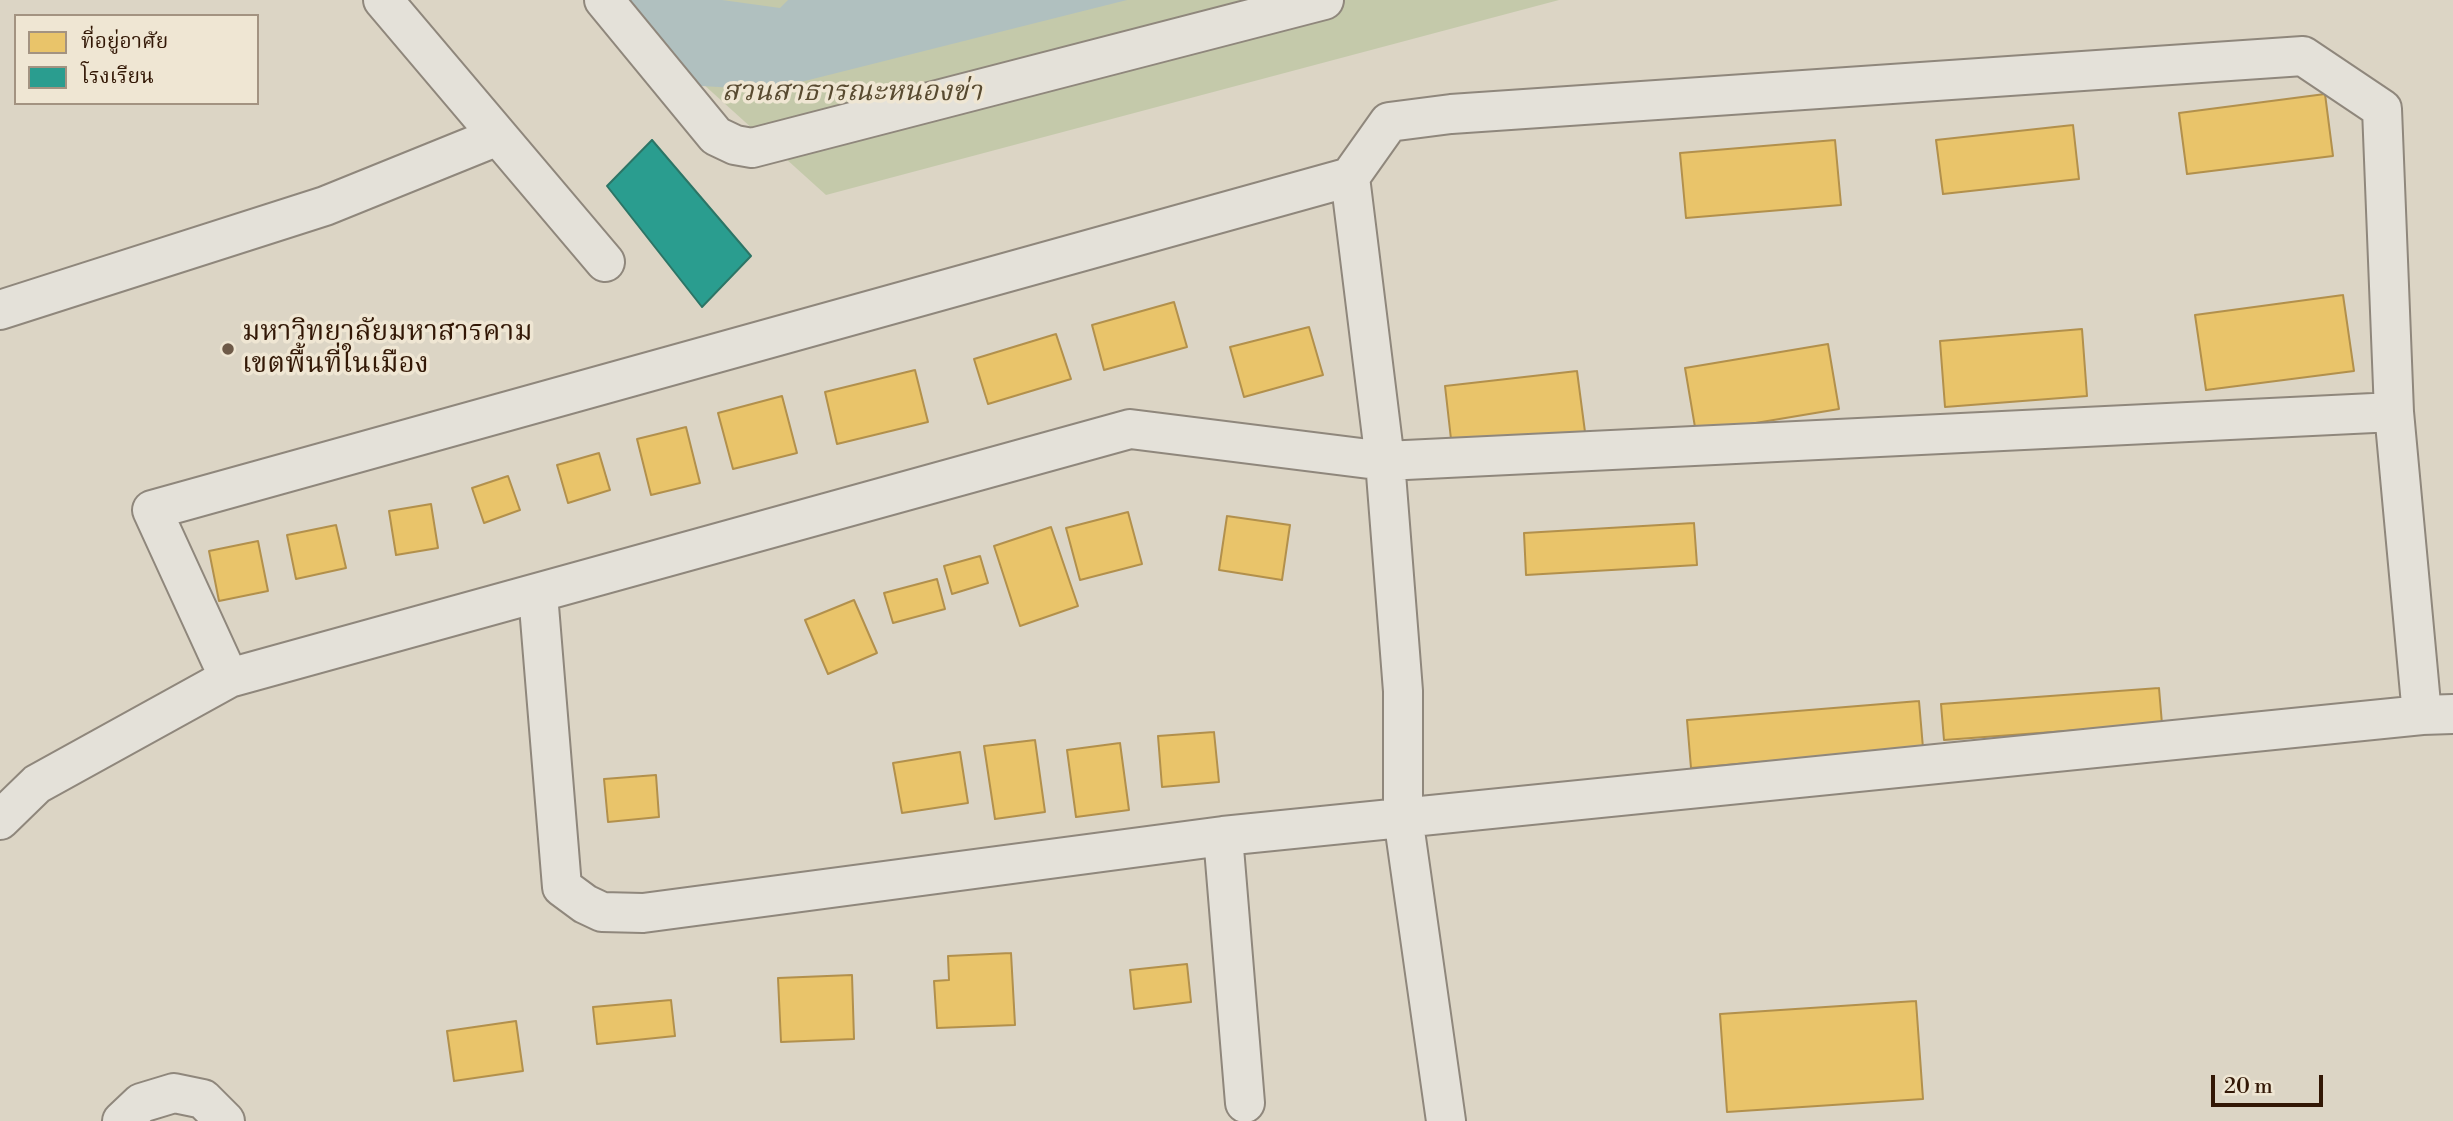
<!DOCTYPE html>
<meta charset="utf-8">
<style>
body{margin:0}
#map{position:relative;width:2453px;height:1121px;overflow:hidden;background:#dcd5c5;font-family:"Libre Bodoni","Noto Serif Thai",serif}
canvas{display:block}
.legend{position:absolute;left:14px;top:14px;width:245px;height:91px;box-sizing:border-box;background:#efe6d3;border:2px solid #a39381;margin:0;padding:9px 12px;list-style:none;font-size:21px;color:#321705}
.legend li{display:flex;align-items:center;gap:14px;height:35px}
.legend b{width:35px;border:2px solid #a39381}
.scale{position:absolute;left:2211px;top:1075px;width:112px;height:32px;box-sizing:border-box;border:4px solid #321705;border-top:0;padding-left:9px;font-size:21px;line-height:24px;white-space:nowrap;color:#321705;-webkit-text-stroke:5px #efe6d3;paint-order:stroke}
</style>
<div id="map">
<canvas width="2453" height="1121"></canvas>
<ul class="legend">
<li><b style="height:19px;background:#e9c46a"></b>ที่อยู่อาศัย</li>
<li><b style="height:19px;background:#2a9d8f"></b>โรงเรียน</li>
</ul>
<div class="scale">20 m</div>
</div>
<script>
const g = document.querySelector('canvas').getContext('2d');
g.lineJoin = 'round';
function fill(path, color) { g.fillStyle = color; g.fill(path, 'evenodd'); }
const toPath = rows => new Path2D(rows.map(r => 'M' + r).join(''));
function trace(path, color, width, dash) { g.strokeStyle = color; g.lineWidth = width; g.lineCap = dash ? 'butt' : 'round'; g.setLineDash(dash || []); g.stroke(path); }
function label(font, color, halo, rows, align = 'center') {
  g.font = font + ' "Libre Bodoni","Noto Serif Thai",serif'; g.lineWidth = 7; g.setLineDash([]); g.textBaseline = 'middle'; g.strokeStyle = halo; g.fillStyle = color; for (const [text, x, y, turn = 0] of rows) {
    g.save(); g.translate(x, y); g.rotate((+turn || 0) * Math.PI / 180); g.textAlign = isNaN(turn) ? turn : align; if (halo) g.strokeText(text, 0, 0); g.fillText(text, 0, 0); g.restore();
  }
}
fill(toPath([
 [610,0,1559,0,826,195]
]), '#c4c9aa');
fill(toPath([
 [613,0,722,0,780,8,788,0,1127,0,769,90,685,85]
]), '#b0c0bf');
const homes = toPath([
 [2325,94,2333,156,2187,174,2179,113,2325,94],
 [2073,125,2079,179,1943,194,1936,140,2073,125],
 [1835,140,1841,205,1686,218,1680,153,1835,140],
 [2343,295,2354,371,2206,390,2195,315,2343,295],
 [1174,302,1187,347,1104,370,1092,325,1174,302],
 [1309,327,1323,375,1244,397,1230,347,1309,327],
 [2082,329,2087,396,1945,407,1940,341,2082,329],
 [1056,334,1071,379,988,404,974,359,1056,334],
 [1828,344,1839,409,1696,433,1685,368,1828,344],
 [915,370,928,422,837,444,825,392,915,370],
 [1577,371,1585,432,1452,448,1445,386,1577,371],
 [782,396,797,453,733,469,718,413,782,396],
 [686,427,700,483,651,495,637,439,686,427],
 [599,453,610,490,568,503,557,465,599,453],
 [508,476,520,510,484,523,472,488,508,476],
 [431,504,438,548,396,555,389,511,431,504],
 [1128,512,1142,564,1080,580,1066,528,1128,512],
 [1227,516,1290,525,1282,580,1219,570,1227,516],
 [1694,523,1697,565,1526,575,1524,533,1694,523],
 [336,525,346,568,296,579,287,535,336,525],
 [1051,527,1078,606,1020,626,994,546,1051,527],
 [258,541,268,591,219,601,209,551,258,541],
 [980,556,988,583,952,594,944,566,980,556],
 [937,579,945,609,893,623,884,593,937,579],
 [854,600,877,653,828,674,805,620,854,600],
 [2159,688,2162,724,1944,740,1941,704,2159,688],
 [1919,701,1923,748,1691,768,1687,720,1919,701],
 [1214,732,1219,782,1162,787,1158,736,1214,732],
 [1035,740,1045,812,995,819,984,746,1035,740],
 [1120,743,1129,810,1076,817,1067,750,1120,743],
 [960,752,968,803,902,813,893,763,960,752],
 [656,775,659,817,608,822,604,779,656,775],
 [1011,953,1015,1025,937,1028,934,981,949,980,948,956,1011,953],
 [1187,964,1191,1002,1134,1009,1130,970,1187,964],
 [852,975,854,1039,781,1042,778,978,852,975],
 [671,1000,675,1036,597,1044,593,1007,671,1000],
 [1916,1001,1923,1099,1727,1112,1720,1014,1916,1001],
 [516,1021,523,1071,454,1081,447,1031,516,1021]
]);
fill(homes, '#e9c46a');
trace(homes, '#b2904c', 2);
const schools = toPath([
 [652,140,751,256,702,307,607,186,652,140]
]);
fill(schools, '#2a9d8f');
trace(schools, '#2c7566', 2);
const minor = toPath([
 [383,0,605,262],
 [604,0,716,136,735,145,752,148,1324,0],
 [0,310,325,206,498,136],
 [538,594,562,887,585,904,602,912,643,913,1223,836,2422,715,2453,714],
 [229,678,152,510,1350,177],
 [0,820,37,784,229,678,1130,429,1385,461,2394,412],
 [1223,836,1245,1103],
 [122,1121,141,1103,174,1093,203,1099,225,1121],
 [1446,1121,1403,817,1403,691,1385,461,1350,177,1389,122,1451,114,2303,56,2382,109,2394,412,2422,715]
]);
trace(minor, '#8f877c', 42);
trace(minor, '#e4e1d9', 38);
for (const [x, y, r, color] of [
 [228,349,7,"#6e5a48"]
]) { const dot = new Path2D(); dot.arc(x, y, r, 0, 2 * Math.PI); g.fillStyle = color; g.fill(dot); trace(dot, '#efe6d3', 2.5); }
label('italic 28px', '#584a30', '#efe6d3', [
 ["สวนสาธารณะหนองข่า",852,93]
]);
label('28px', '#321705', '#efe6d3', [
 ["มหาวิทยาลัยมหาสารคาม",242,333],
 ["เขตพื้นที่ในเมือง",242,365]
], 'left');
</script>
